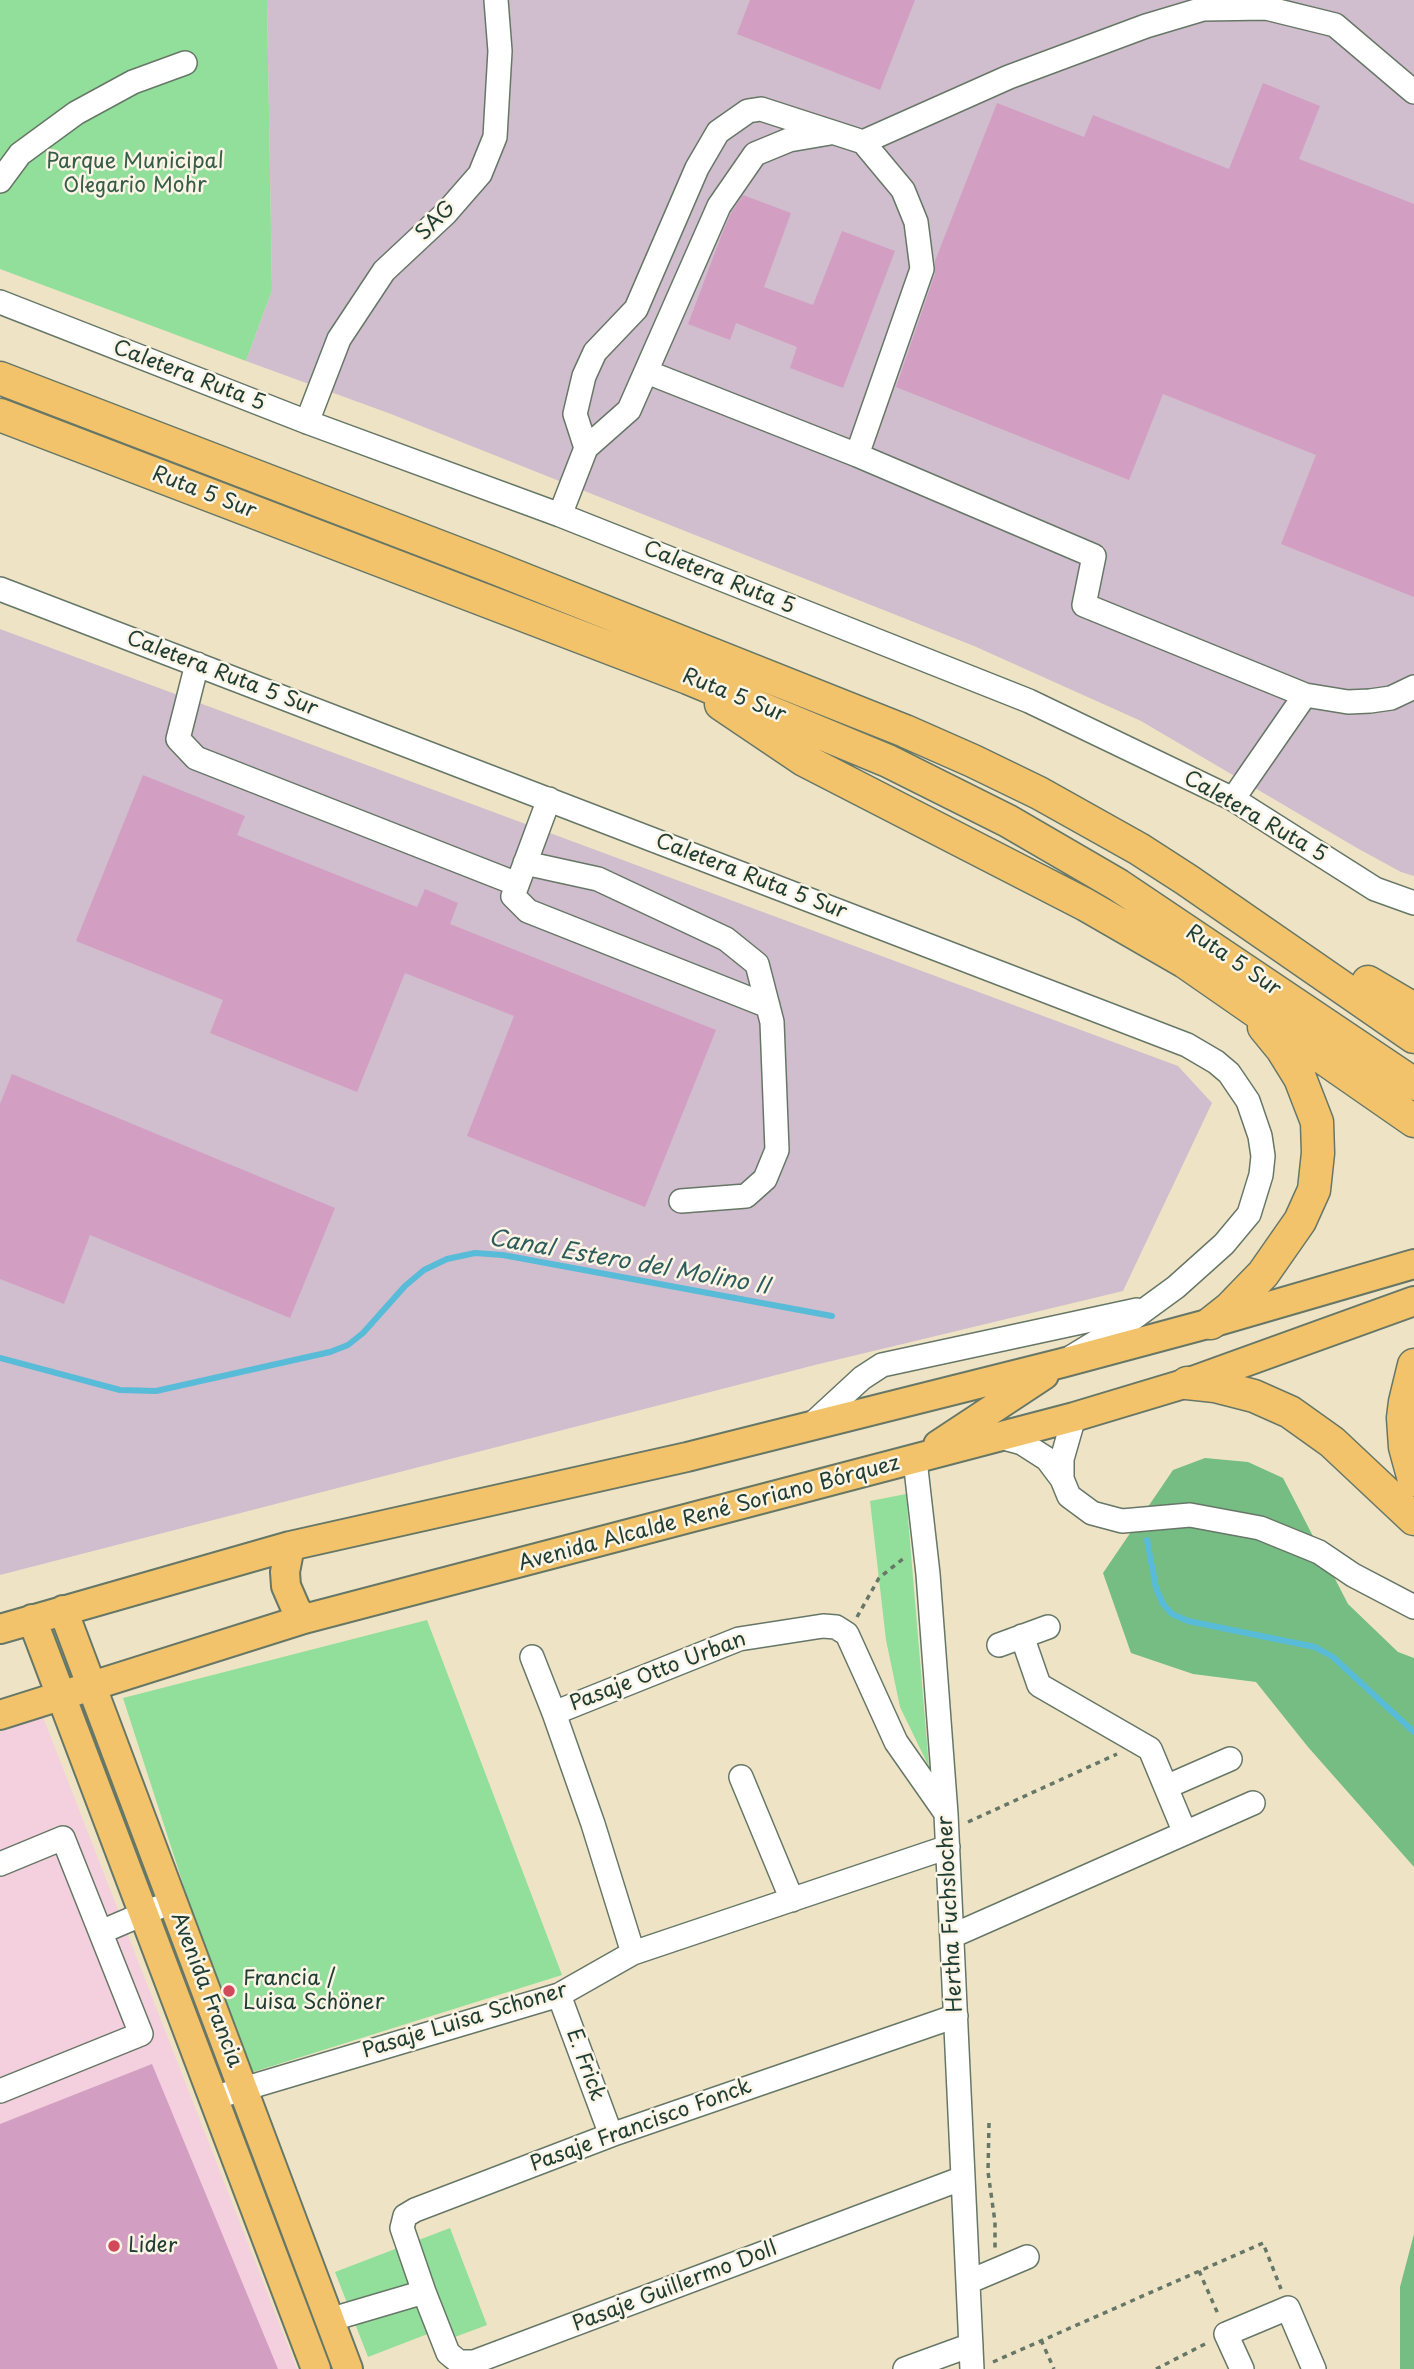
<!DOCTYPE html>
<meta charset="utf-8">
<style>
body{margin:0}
canvas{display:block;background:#eee4c5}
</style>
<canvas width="1414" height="2369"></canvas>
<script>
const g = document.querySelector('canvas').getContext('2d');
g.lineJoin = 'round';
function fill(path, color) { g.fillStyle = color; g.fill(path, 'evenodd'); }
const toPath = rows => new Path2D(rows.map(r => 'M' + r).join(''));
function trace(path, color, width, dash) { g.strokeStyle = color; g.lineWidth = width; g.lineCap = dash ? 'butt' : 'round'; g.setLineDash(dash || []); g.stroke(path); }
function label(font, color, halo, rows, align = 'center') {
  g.font = font + ' "Playpen Sans",sans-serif'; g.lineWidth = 5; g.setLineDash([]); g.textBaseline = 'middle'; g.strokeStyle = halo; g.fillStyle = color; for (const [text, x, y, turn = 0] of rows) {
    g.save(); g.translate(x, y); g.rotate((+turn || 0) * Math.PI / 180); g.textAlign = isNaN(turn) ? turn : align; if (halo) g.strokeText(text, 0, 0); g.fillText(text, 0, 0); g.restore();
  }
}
fill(toPath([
 [43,1717,297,2369,0,2369,0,1732]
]), '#f4cfdd');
fill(toPath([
 [267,0,1414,0,1414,876,1401,872,1357,848,1141,721,974,646,391,414,246,361,272,290],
 [0,629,1178,1066,1212,1103,1123,1291,815,1365,0,1575]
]), '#d0bdcd');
fill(toPath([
 [0,0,267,0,272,290,246,361,0,269],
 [906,1494,929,1767,900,1707,886,1640,870,1501],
 [427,1620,562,1975,250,2073,196,1924,123,1698],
 [450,2228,487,2325,455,2337,438,2330,368,2357,335,2272]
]), '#92de9b');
fill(toPath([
 [1205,1458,1248,1462,1283,1478,1348,1604,1398,1652,1414,1658,1414,1867,1308,1747,1256,1682,1193,1674,1131,1653,1103,1573,1173,1470],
 [1414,2234,1414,2369,1400,2369,1400,2287]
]), '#75bd83');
trace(toPath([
 [0,1358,120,1390,156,1391,330,1352,348,1345,363,1333,405,1286,424,1270,447,1259,475,1253,503,1255,832,1316],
 [1147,1540,1156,1588,1163,1604,1172,1614,1188,1621,1315,1647,1333,1657,1414,1732]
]), '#58bbd7', 6);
fill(toPath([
 [750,0,915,0,880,90,737,34],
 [1263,83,1320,106,1299,159,1414,204,1414,597,1281,544,1316,455,1163,394,1129,480,896,387,935,274,935,261,997,103,1084,137,1093,115,1229,169],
 [743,195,791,213,764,287,813,305,842,231,895,251,843,388,790,368,797,347,736,323,730,340,688,324,722,234,731,213],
 [143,775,245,816,237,835,417,907,425,889,458,903,450,924,716,1030,645,1207,467,1136,514,1016,405,973,357,1092,210,1033,223,1000,76,941],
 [12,1074,335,1208,290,1318,90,1235,64,1304,0,1279,0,1104],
 [152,2064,278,2369,0,2369,0,2124]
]), '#d29fc3');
const minor = toPath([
 [863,142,1009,77,1146,26,1203,9,1266,8,1335,25,1414,92],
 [0,181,20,154,76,113,133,82,185,63],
 [0,302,307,422,560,515,1029,701,1233,799,1375,889,1414,903],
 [647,372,857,455],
 [307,422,339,339,384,271,446,213,480,174,495,137,500,51,496,0],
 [586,448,575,414,584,376,595,352,636,309,697,168,718,132,748,111,761,109,863,142,903,190,916,222,922,269,857,455,1094,556,1084,605,1305,695,1348,702,1370,701,1391,698,1414,687],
 [560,515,586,448,629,410,719,206,755,154,789,140,830,133],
 [0,589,1187,1045,1216,1062,1229,1073,1248,1101,1260,1136,1263,1156,1261,1175,1249,1214,1224,1244,1176,1287,1124,1325,1073,1356],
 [197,664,178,739,196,758,517,884],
 [549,799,513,896,528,911,768,1006],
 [1233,799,1305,695],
 [525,863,598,879,726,939,757,964,772,1022,777,1150,765,1179,746,1196,681,1201],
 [810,1426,862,1378,882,1365,1137,1310],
 [1000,1437,1022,1443,1047,1459,1062,1479,1069,1496,1092,1513,1122,1521,1190,1515,1260,1528,1319,1552,1353,1575,1414,1607],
 [915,1460,928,1574,946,1814,972,2369],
 [1062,1479,1062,1459,1074,1417],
 [1022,1636,1039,1685,1150,1749,1185,1833],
 [999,1645,1048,1627],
 [532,1657,554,1713,593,1824,633,1953],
 [554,1713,739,1639,823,1626,836,1627,847,1634,896,1742,945,1812],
 [741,1777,792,1900],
 [1166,1787,1230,1759],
 [0,1864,63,1838,141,2034,0,2091],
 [101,1932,157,1908],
 [952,1936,1253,1803],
 [559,1995,611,2135],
 [956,2016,611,2135,415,2210,405,2216,402,2228,424,2292,448,2353,459,2362,474,2362,963,2178],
 [213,2098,559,1995,633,1953,948,1847],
 [968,2282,1027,2257],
 [329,2320,424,2292],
 [905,2369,971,2345],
 [1242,2369,1226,2334,1288,2308,1314,2369]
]);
const major = toPath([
 [938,1445,1044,1375],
 [290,1546,285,1572,286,1586,296,1609,304,1619],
 [63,1610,348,2369],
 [32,1619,316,2369],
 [0,1629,290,1546,687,1457,1062,1363,1211,1323,1414,1264],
 [0,1715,304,1619,1074,1417,1187,1383,1414,1301]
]);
const highway = toPath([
 [0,378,490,566,905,731,973,761,1039,793,1139,849,1187,880,1414,1037],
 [0,415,688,678,888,761,1008,821,1118,885,1414,1084],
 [721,704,804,760,1086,905,1185,962,1414,1121],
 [1368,982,1414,1009],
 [1211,1323,1230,1308,1263,1274,1300,1221,1314,1190,1318,1153,1317,1122,1300,1078,1282,1049,1264,1027],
 [1414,1365,1405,1402,1403,1418,1405,1447,1414,1480],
 [1187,1383,1215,1386,1254,1396,1290,1412,1332,1442,1414,1519]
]);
trace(minor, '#677767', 26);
trace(major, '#677767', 32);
trace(highway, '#677767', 35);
trace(toPath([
 [857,1617,879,1578,904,1558],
 [968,1822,1117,1754],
 [989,2123,988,2172,995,2222,995,2248],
 [1199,2271,1218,2314],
 [1041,2340,1054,2369],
 [993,2362,1263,2243,1281,2289],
 [1156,2369,1207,2343]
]), '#677767', 3.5, [5, 5]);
trace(minor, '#fff', 23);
trace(major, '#f2c36a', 28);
trace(highway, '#f2c36a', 32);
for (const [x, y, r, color] of [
 [229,1991,7,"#d1495b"],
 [114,2246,7,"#d1495b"]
]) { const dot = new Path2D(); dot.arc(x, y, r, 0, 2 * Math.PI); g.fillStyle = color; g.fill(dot); trace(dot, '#fcf5e5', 2.5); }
label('21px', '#365d49', '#fcf5e5', [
 ["Parque Municipal",135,162],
 ["Olegario Mohr",135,186]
]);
label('21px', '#1f3d34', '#fcf5e5', [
 ["SAG",436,221,-45],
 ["Caletera Ruta 5",189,376,21],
 ["Ruta 5 Sur",204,493,21],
 ["Caletera Ruta 5",719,578,22],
 ["Caletera Ruta 5 Sur",222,674,21],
 ["Ruta 5 Sur",734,696,22],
 ["Caletera Ruta 5",1255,817,30],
 ["Caletera Ruta 5 Sur",751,877,21],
 ["Ruta 5 Sur",1233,961,34],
 ["Avenida Alcalde René Soriano Bórquez",709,1514,-15],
 ["Pasaje Otto Urban",658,1672,-21],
 ["Hertha Fuchslocher",951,1914,-93],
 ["Avenida Francia",206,1990,69],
 ["Pasaje Luisa Schoner",465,2021,-17],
 ["E. Frick",585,2065,70],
 ["Pasaje Francisco Fonck",641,2126,-20],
 ["Pasaje Guillermo Doll",675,2287,-21]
]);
label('21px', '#1f3d34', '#fcf5e5', [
 ["Francia /",243,1979],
 ["Luisa Schöner",243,2003],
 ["Lider",128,2246]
], 'left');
label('italic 23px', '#2d5c5d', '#fcf5e5', [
 ["Canal Estero del Molino II",629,1263,10]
]);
</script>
